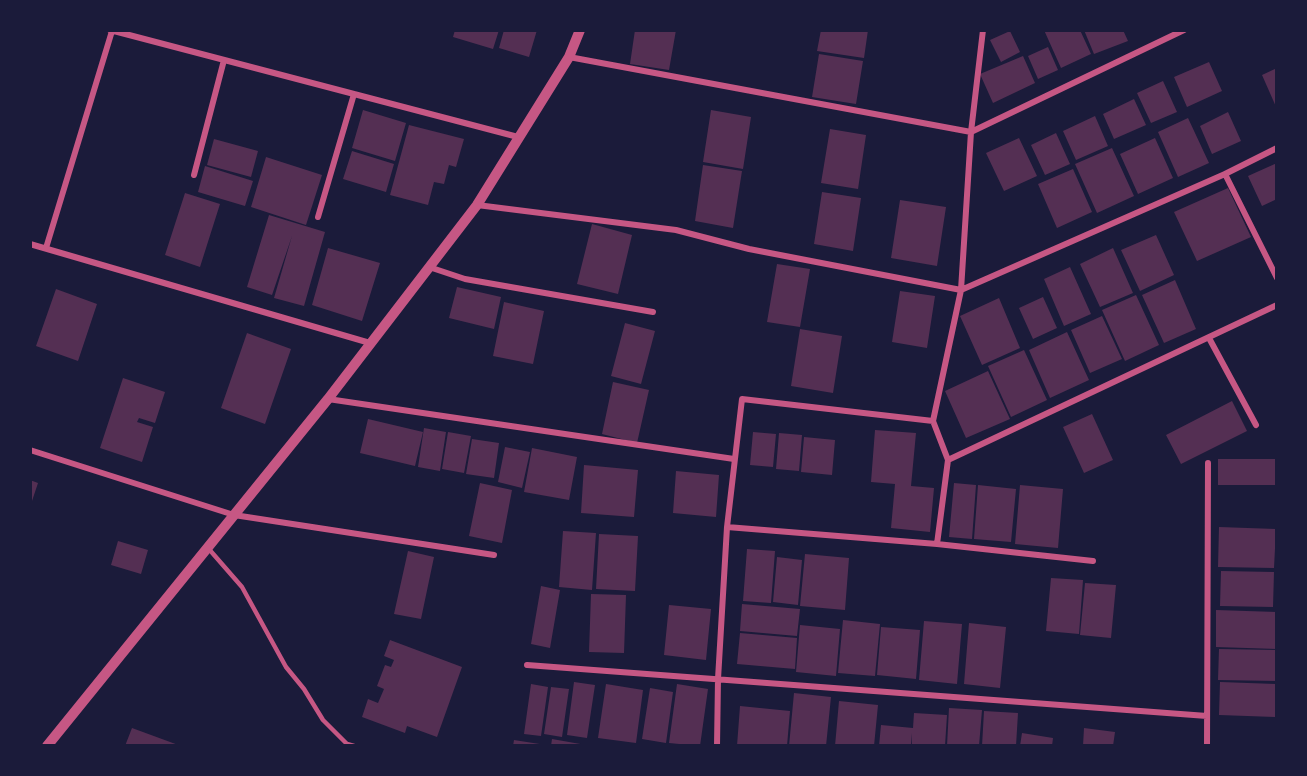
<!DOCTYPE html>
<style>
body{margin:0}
#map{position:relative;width:1307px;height:776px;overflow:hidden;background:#1b1b3a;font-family:"PT Sans",sans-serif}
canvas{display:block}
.frame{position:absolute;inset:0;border:32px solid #1b1b3a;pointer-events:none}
</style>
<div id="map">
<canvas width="1307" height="776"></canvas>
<div class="frame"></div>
</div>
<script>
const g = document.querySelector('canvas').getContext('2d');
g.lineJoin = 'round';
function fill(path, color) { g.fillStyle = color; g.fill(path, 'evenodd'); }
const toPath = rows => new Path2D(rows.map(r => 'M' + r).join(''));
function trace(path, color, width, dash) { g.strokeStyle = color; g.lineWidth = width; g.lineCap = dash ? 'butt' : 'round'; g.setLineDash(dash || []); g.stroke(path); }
fill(toPath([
 [455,30,499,30,493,49,453,37],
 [504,30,537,30,529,57,499,48],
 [635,30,676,30,669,70,630,64],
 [821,30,868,30,864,58,817,51],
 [1044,30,1080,30,1091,54,1061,68],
 [1084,30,1123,30,1128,41,1094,54],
 [1010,31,1020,52,1001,62,990,40],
 [1048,47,1058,70,1038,79,1028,56],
 [819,54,863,61,856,104,812,97],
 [1023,56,1035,83,993,103,980,74],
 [1209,62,1222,91,1187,107,1174,77],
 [1277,68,1277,109,1262,75],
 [1163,81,1177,112,1151,123,1137,93],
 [1134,99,1146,125,1114,139,1103,114],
 [363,110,406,123,395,161,352,148],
 [711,110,751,117,743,169,703,162],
 [1228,112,1241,141,1212,154,1200,126],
 [1095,116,1108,146,1076,160,1063,131],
 [1188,118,1209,163,1178,177,1158,132],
 [409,125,464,139,456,167,449,165,444,184,434,182,428,205,390,195],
 [830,129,866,135,858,189,821,183],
 [1056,133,1070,164,1045,175,1031,145],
 [1019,138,1037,176,1004,191,986,153],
 [1155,138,1173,178,1138,194,1120,154],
 [214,139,258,151,251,177,207,165],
 [1112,148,1134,196,1097,213,1075,164],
 [352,151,394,164,386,192,343,179],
 [266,157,322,175,306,225,251,207],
 [1277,163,1277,199,1262,206,1248,176],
 [703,165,742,171,733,228,695,221],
 [205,166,253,181,245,206,198,192],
 [1073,169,1092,212,1057,228,1038,184],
 [1228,188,1251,237,1197,261,1174,212],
 [822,192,861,198,853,251,814,244],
 [185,193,220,204,200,267,165,255],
 [900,200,946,207,937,266,891,258],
 [269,215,325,232,304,306,274,298,292,236,272,295,247,287],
 [592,224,632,235,618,294,577,284],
 [1156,235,1174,275,1140,291,1121,250],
 [328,248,380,263,362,321,312,305],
 [1113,248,1133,293,1100,307,1080,264],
 [777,264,810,269,800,327,767,322],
 [1070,267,1091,314,1064,326,1044,279],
 [1175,280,1196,329,1164,343,1142,295],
 [457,287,501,297,494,329,449,318],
 [56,289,97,304,78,361,36,346],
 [900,291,935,296,927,348,892,342],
 [1136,295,1159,345,1125,361,1102,310],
 [1043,297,1057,328,1033,339,1019,308],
 [999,298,1020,348,982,365,960,316],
 [504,302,544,311,533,364,493,356],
 [1102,316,1122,359,1090,373,1071,330],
 [625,323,655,331,641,384,611,376],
 [800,329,842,336,833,393,791,386],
 [1067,332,1089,380,1050,398,1029,350],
 [247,333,291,349,265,424,221,408],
 [1024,350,1047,400,1011,417,988,366],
 [988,371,1010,419,966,438,945,391],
 [123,378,165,392,155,423,139,418,137,422,153,427,142,462,100,448],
 [613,382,649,390,637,443,602,434],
 [1232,401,1247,431,1181,464,1166,435],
 [1092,414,1113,460,1084,473,1063,427],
 [368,419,423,432,415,466,360,453],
 [424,428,446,432,440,471,418,467],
 [875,430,916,433,911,486,934,488,930,532,891,528,895,484,871,482],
 [448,432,471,436,464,473,442,469],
 [753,432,776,434,773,467,750,465],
 [779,433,802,435,799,471,776,469],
 [804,437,835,440,832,475,801,472],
 [472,439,499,443,494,478,466,474],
 [505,447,530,452,522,488,498,482],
 [532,448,577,457,569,500,524,492],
 [1218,459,1277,459,1277,485,1218,485],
 [584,465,638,470,634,517,581,513],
 [676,471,719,475,716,517,673,513],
 [30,480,38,483,30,507],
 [480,483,512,490,502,543,469,536],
 [954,483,976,485,972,539,949,537],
 [978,485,1016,489,1011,542,974,539],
 [1020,485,1063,489,1058,548,1015,544],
 [1219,527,1276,529,1274,568,1218,567],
 [563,531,596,533,592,590,559,587],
 [599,534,638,536,635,591,596,589],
 [118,541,148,550,141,574,111,565],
 [747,549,775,551,771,603,743,601],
 [408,551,434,557,421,619,394,614],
 [805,554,849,558,845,610,800,606],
 [777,557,802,560,798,605,773,602],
 [1221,571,1274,572,1273,607,1220,606],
 [1051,578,1083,580,1079,634,1046,631],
 [1085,583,1116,585,1111,638,1080,635],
 [541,586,560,590,550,648,531,644],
 [591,594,626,595,624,653,589,652],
 [742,604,800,609,797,636,740,631],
 [669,605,711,609,706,660,664,655],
 [1216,610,1277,612,1277,649,1216,647],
 [843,620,880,624,875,676,838,673],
 [924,621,962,624,957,684,919,680],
 [969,623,1006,627,1000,688,964,684],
 [800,625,840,629,836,676,796,672],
 [881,627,920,630,916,679,877,675],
 [740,633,797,638,795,669,737,664],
 [390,640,462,667,437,737,407,726,405,733,362,717,368,699,378,703,384,689,377,686,385,665,391,667,394,660,384,656],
 [1219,649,1277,650,1277,681,1218,680],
 [574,682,595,685,587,738,567,735],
 [1220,682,1276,684,1275,717,1219,715],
 [531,684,548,687,541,736,524,734],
 [606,684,643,690,636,743,598,738],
 [677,684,708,689,700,746,669,743],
 [551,687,569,689,562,737,544,734],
 [650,688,673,692,666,743,642,739],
 [794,693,831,697,826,746,789,746],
 [839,701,878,705,874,746,835,746],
 [740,706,790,711,787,746,737,746],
 [949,708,982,710,979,746,947,746],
 [984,711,1018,713,1016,746,982,746],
 [914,713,947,715,945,746,912,746,912,733,911,746,879,746,881,725,913,728],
 [132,728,181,746,125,746],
 [1084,728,1115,732,1113,746,1083,746],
 [1022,733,1053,738,1052,746,1020,746],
 [552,739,586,745,586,746,551,746],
 [514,740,546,745,545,746,513,746]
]), '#542f53');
trace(toPath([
 [208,548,242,587,286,667,304,689,323,720,347,744,354,746]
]), '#c65784', 4.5);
trace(toPath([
 [110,30,518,137],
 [569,57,971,132,1184,30],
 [1225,174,1277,278],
 [194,175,224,60],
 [477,205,676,230,749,249,961,290,1225,174,1277,148],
 [318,217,354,94],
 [30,244,370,343],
 [46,248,112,31],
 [429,267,465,279,653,312],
 [1209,338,1256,425],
 [328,399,734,459],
 [30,450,234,515,494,555],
 [948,460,1277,305],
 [727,527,937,544,1093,561],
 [937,544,948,460,933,421,961,290,971,132,983,30],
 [527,665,1207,716],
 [717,746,718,679,727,527,742,399,933,421],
 [1207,746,1208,463]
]), '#c65784', 6);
trace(toPath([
 [47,746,328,399,477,205,569,57,580,30]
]), '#c65784', 10);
</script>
